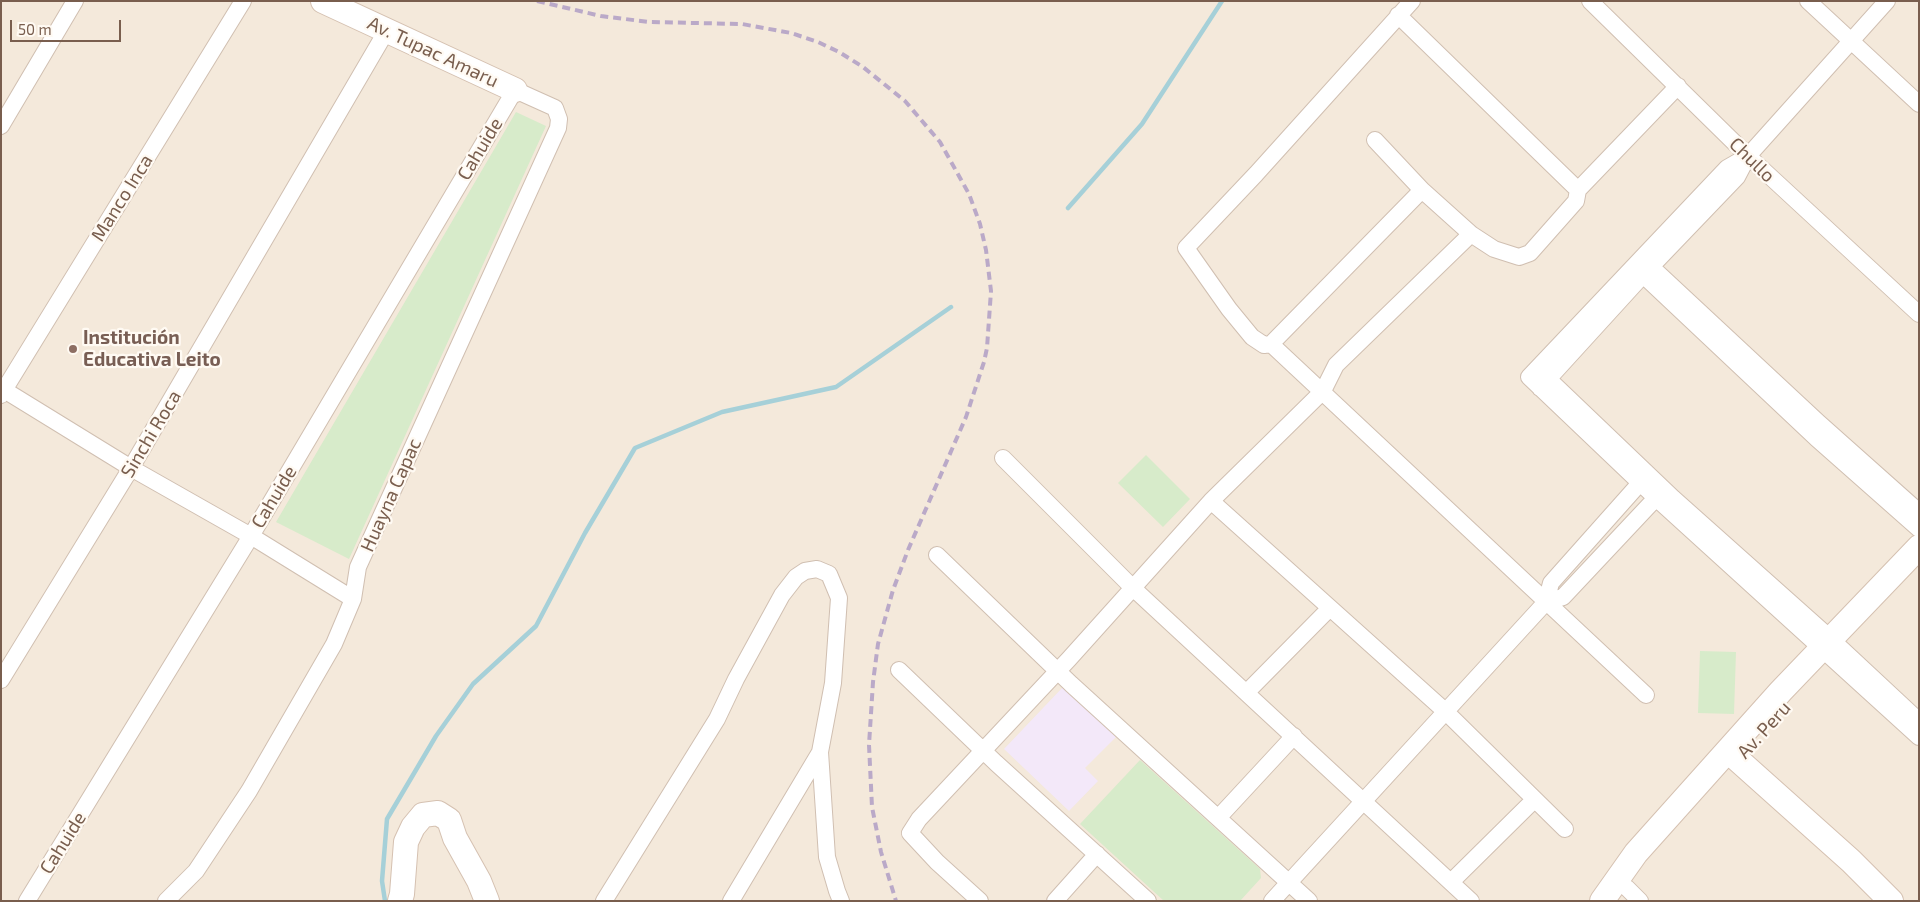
<!DOCTYPE html>
<meta charset="utf-8">
<style>
body{margin:0}
#map{position:relative;width:1920px;height:902px;overflow:hidden;background:#fcf6ec;font-family:"Exo 2",sans-serif}
canvas{display:block}
.frame{position:absolute;inset:0;border:2px solid #795e4e;pointer-events:none}
.scale{position:absolute;left:10px;top:20px;width:111px;height:22px;box-sizing:border-box;border:2px solid #795e4e;border-top:0;padding-left:6px;font-size:15px;line-height:18px;white-space:nowrap;color:#795e4e;-webkit-text-stroke:4px #fffaf3;paint-order:stroke}
</style>
<div id="map">
<canvas width="1920" height="902"></canvas>
<div class="frame"></div>
<div class="scale">50 m</div>
</div>
<script>
const g = document.querySelector('canvas').getContext('2d');
g.lineJoin = 'round';
function fill(path, color) { g.fillStyle = color; g.fill(path, 'evenodd'); }
const toPath = rows => new Path2D(rows.map(r => 'M' + r).join(''));
function trace(path, color, width, dash) { g.strokeStyle = color; g.lineWidth = width; g.lineCap = dash ? 'butt' : 'round'; g.setLineDash(dash || []); g.stroke(path); }
function label(font, color, halo, rows, align = 'center') {
  g.font = font + ' "Exo 2",sans-serif'; g.lineWidth = 4.5; g.setLineDash([]); g.textBaseline = 'middle'; g.strokeStyle = halo; g.fillStyle = color; for (const [text, x, y, turn = 0] of rows) {
    g.save(); g.translate(x, y); g.rotate((+turn || 0) * Math.PI / 180); g.textAlign = isNaN(turn) ? turn : align; if (halo) g.strokeText(text, 0, 0); g.fillText(text, 0, 0); g.restore();
  }
}
fill(toPath([
 [1,1,1919,1,1919,901,1,901]
]), '#f4e9db');
fill(toPath([
 [1063,687,1116,737,1085,768,1098,781,1069,811,1004,749]
]), '#f3e8f9');
fill(toPath([
 [516,112,546,126,349,559,276,522],
 [1146,455,1190,499,1163,527,1118,483],
 [1700,651,1736,652,1734,714,1698,713],
 [1140,760,1260,869,1261,878,1240,901,1164,901,1080,824]
]), '#d7ebca');
trace(toPath([
 [1068,208,1142,124,1222,1],
 [385,901,382,881,387,819,436,736,473,684,536,626,585,533,635,448,722,412,836,387,951,307]
]), '#a6d0d8', 4.5);
const street = toPath([
 [1412,1,1256,174,1186,248,1229,309,1252,337,1264,345,1271,344,1422,190],
 [1590,1,1748,156,1919,314],
 [1808,1,1919,104],
 [1398,15,1578,190],
 [1,126,75,1],
 [1375,140,1422,190,1471,234,1494,249,1519,257,1530,253,1576,201,1578,190,1678,86],
 [1748,156,1727,168,1529,377,1656,498,1919,737],
 [1644,260,1818,422,1919,512],
 [1643,275,1816,438,1919,529],
 [1271,344,1646,695],
 [1540,371,1673,498,1830,638,1919,721],
 [1,388,131,468,251,536,353,599],
 [1540,388,1643,275,1737,177,1748,156,1887,1],
 [1,395,243,1],
 [1003,458,1134,589,1471,901],
 [1211,501,1445,711,1565,829],
 [937,555,1071,684,1309,901],
 [1546,602,1563,597,1656,498],
 [899,670,996,763,1148,901],
 [1,680,131,468,387,30],
 [1247,692,1329,609],
 [1218,818,1294,736],
 [1452,881,1534,800],
 [1627,888,1640,901],
 [27,901,251,536,515,90,555,108,559,119,558,128,358,567,353,599,334,644,249,791,196,871,166,901],
 [604,901,717,719,736,679,782,595,796,577,805,571,817,569,829,574,839,598,833,683,820,752,827,857,837,891,841,901],
 [731,901,820,752],
 [980,901,937,862,910,833,919,819,1069,659,1211,501,1323,391,1336,365,1471,234],
 [1055,901,1097,854],
 [1272,901,1546,602,1551,583,1640,483]
]);
const secondary = toPath([
 [323,1,515,90],
 [1728,751,1851,861,1891,901],
 [400,901,402,894,406,842,413,827,423,815,438,813,449,820,455,838,479,881,487,901],
 [1602,901,1636,853,1781,691,1919,547]
]);
trace(street, '#d0bfb1', 18);
trace(secondary, '#d5c1b1', 26);
trace(street, '#fff', 16);
trace(secondary, '#fff', 24);
trace(toPath([
 [537,1,601,16,649,22,742,24,791,33,818,42,839,52,863,67,905,101,940,142,969,194,980,224,986,250,991,291,987,348,984,362,966,417,908,550,893,590,878,644,873,682,869,745,872,807,881,852,896,901]
]), '#baa9c8', 4, [8, 5]);
for (const [x, y, r, color] of [
 [73,349,5,"#8d6e63"]
]) { const dot = new Path2D(); dot.arc(x, y, r, 0, 2 * Math.PI); g.fillStyle = color; g.fill(dot); trace(dot, '#fffaf3', 2); }
label('19px', '#795e4e', '#fffaf3', [
 ["Av. Tupac Amaru",433,52,25],
 ["Cahuide",480,149,-59],
 ["Chullo",1752,160,44],
 ["Manco Inca",122,198,-58],
 ["Sinchi Roca",151,434,-59],
 ["Huayna Capac",391,495,-66],
 ["Cahuide",274,497,-59],
 ["Av. Peru",1764,730,-48],
 ["Cahuide",63,843,-58]
]);
label('bold 19px', '#785e54', '#fffaf3', [
 ["Institución",83,338],
 ["Educativa Leito",83,360]
], 'left');
</script>
